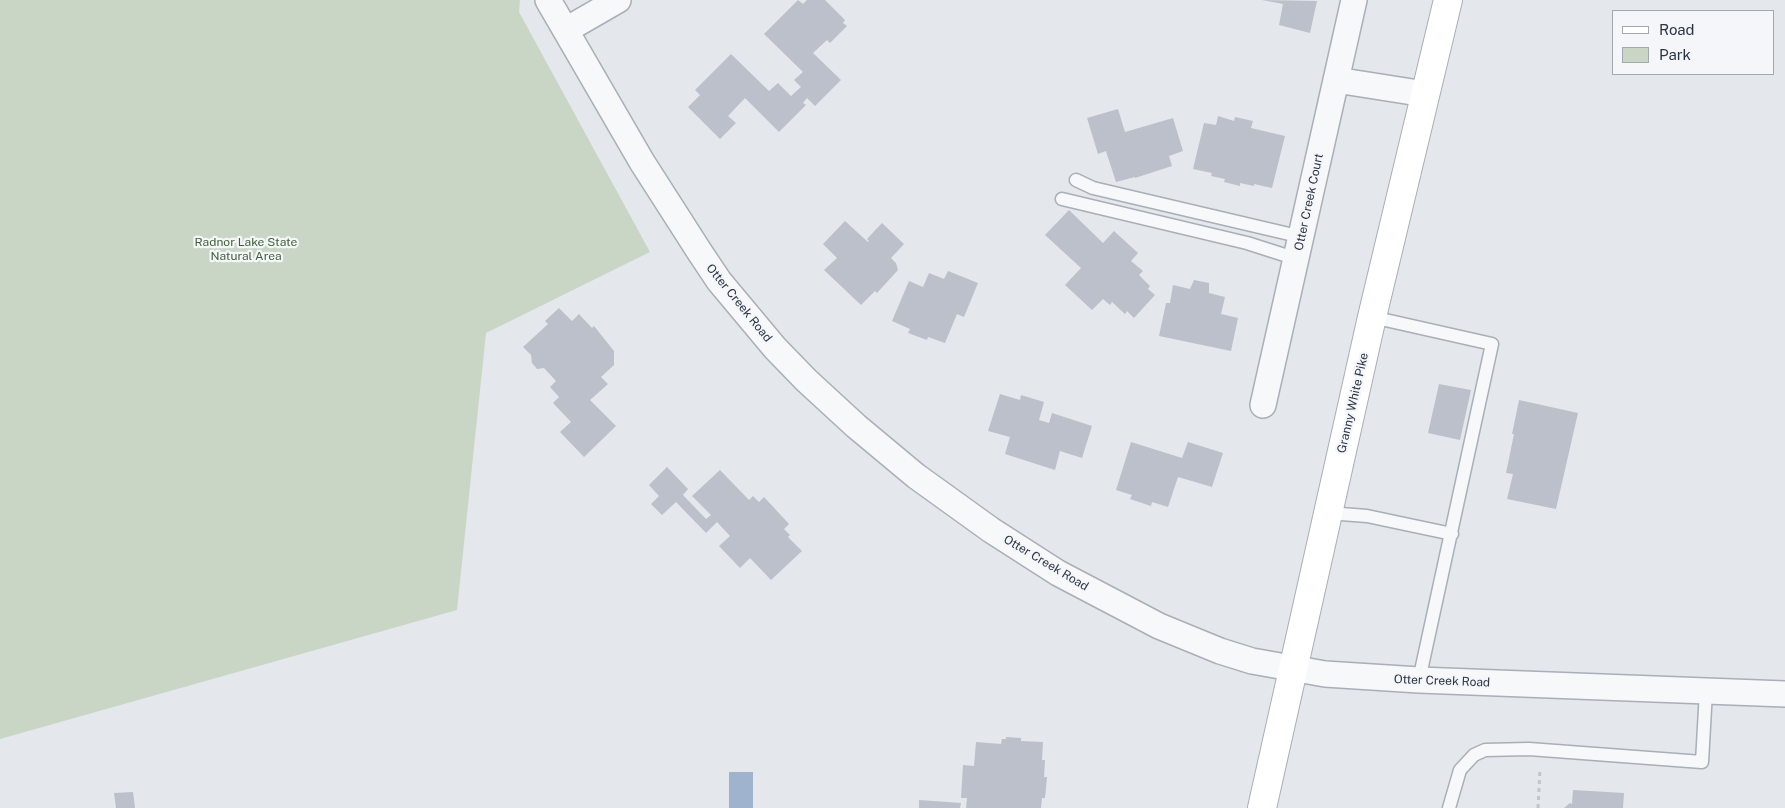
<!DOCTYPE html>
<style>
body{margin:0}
#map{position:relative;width:1785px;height:808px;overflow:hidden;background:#e4e7ec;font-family:"Public Sans",sans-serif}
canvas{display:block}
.legend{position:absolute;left:1612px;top:10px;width:162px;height:65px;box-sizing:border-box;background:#f4f6f9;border:1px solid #a4a8b1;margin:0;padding:6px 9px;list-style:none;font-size:15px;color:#2b3445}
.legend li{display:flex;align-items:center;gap:10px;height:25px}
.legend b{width:25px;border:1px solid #a4a8b1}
</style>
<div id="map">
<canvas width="1785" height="808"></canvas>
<ul class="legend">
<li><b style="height:6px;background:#fff"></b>Road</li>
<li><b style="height:14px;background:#c9d6c5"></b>Park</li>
</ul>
</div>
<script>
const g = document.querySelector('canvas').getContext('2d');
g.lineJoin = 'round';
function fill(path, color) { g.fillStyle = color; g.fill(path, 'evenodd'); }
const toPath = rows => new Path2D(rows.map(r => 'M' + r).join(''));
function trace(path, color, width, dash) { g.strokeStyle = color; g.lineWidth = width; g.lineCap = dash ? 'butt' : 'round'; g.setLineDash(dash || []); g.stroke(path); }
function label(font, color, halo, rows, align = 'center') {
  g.font = font + ' "Public Sans",sans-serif'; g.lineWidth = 4.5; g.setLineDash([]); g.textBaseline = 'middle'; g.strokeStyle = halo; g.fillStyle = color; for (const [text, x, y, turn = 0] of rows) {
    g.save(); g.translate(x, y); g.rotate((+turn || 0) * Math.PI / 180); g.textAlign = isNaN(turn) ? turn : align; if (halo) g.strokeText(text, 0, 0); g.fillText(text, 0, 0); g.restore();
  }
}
fill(toPath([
 [0,0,520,0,519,12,650,252,486,333,457,610,0,739]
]), '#c9d6c5');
fill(toPath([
 [729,772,753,772,753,808,729,808]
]), '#9fb4cc');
fill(toPath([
 [798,0,803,4,807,0,825,0,845,20,843,23,847,26,830,43,827,40,813,53,841,80,815,106,807,98,803,103,806,105,779,132,745,98,728,116,736,123,720,139,688,107,700,95,695,90,731,54,769,91,778,83,791,96,801,87,794,80,803,72,764,34],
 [1262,0,1317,1,1310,33,1279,25,1283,4],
 [1118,109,1125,132,1173,118,1183,151,1169,156,1172,166,1135,178,1135,177,1116,182,1106,151,1098,154,1087,118],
 [1218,116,1234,121,1235,117,1253,121,1251,128,1285,136,1272,188,1254,184,1254,186,1240,183,1240,186,1224,182,1225,179,1211,176,1212,173,1193,169,1204,123,1216,125],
 [1069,210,1103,243,1114,231,1138,253,1131,261,1143,271,1139,275,1150,286,1148,289,1155,295,1134,318,1127,311,1125,314,1112,302,1110,305,1103,299,1092,310,1065,285,1081,268,1045,235],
 [845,221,868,242,869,241,867,239,882,223,904,244,891,258,896,263,898,270,877,293,875,291,861,305,824,270,837,258,823,244],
 [948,271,978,283,964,317,957,314,945,343,928,337,927,340,908,333,910,329,892,321,909,281,923,287,929,273,944,279],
 [1194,280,1209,283,1209,293,1225,297,1221,314,1238,318,1231,351,1159,336,1166,303,1170,303,1173,285,1190,289],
 [559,308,572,321,579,314,592,328,594,326,614,351,614,365,601,377,608,384,590,400,616,426,584,457,560,432,571,422,553,403,559,397,550,387,556,381,544,368,537,369,532,363,531,355,523,347,548,324,545,321],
 [1439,384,1471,390,1460,440,1428,433],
 [1000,394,1020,400,1021,395,1044,402,1039,420,1049,423,1052,413,1092,426,1082,458,1060,451,1055,470,1005,454,1010,437,988,431],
 [1519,400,1578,413,1556,509,1507,499,1513,474,1506,473,1514,434,1512,434],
 [1131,442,1182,458,1188,442,1223,453,1212,487,1178,477,1168,507,1152,502,1151,506,1130,499,1132,495,1116,490],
 [667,467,688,489,683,495,706,519,711,515,692,496,720,470,749,500,753,496,759,502,764,497,789,524,784,529,790,535,788,537,802,551,771,580,750,558,740,568,719,546,730,536,717,522,706,533,676,502,662,515,651,504,659,496,649,485],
 [1006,737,1021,738,1021,741,1043,742,1042,760,1045,760,1044,777,1047,777,1045,798,1042,798,1041,808,966,808,967,798,961,798,963,765,974,766,976,742,1001,744,1002,739,1006,739],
 [1573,790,1624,793,1623,808,1564,808,1570,803,1572,804],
 [133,792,135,808,116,808,114,793],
 [919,800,961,803,960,808,919,808]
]), '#bbc0ca');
const lane = toPath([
 [1076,180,1093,188,1302,237],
 [1062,199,1247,243,1297,259],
 [1372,317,1492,344,1419,680],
 [1328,513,1367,516,1452,534],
 [1449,808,1460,770,1474,755,1485,750,1529,749,1702,762,1706,691]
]);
const street = toPath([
 [548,0,642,162,699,251,719,281,775,348,806,380,856,426,916,476,991,530,1058,573,1159,626,1220,651,1252,661,1325,674,1419,680,1785,694],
 [566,30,618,0],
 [1336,80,1425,94],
 [1263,405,1354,0]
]);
const secondary = toPath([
 [1262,808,1372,317,1448,0]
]);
trace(lane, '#a9aeb7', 15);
trace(street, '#a9aeb7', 28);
trace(secondary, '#a9aeb7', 30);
trace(toPath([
 [1538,808,1540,769]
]), '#c2c5cb', 3, [4, 4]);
trace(lane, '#f7f8fa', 12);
trace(street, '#f7f8fa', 25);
trace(secondary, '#fff', 28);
label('12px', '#2b3445', '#f4f6f9', [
 ["Otter Creek Court",1309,202,-78],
 ["Otter Creek Road",739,303,51],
 ["Granny White Pike",1353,403,-77],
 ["Otter Creek Road",1046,563,31],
 ["Otter Creek Road",1442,681,2]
]);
label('12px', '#3f6138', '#f4f6f9', [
 ["Radnor Lake State",246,242],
 ["Natural Area",246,256]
]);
</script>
